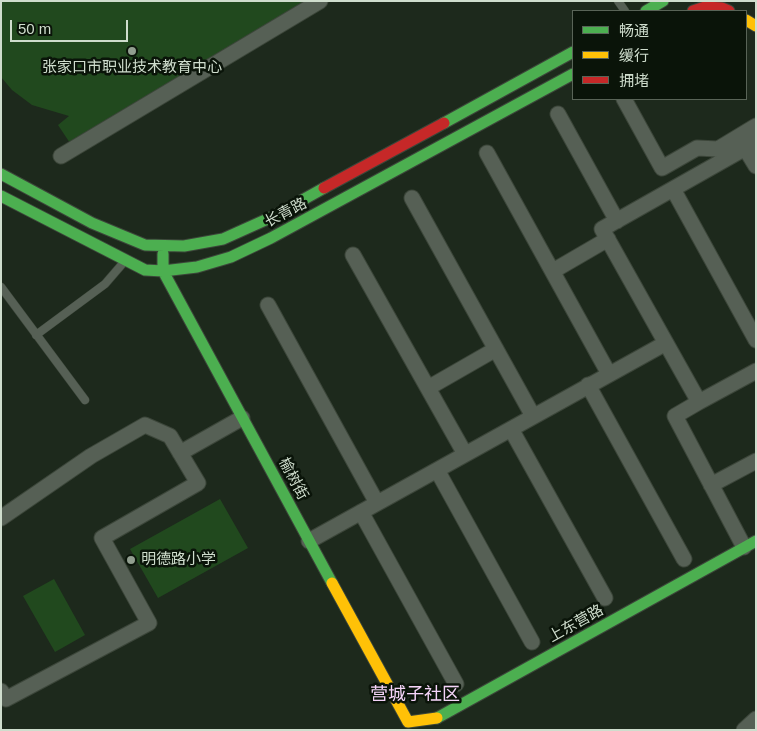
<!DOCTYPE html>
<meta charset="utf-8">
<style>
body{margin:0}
#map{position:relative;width:757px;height:731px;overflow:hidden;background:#1d291c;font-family:Arial,"Noto Sans SC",sans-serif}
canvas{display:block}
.frame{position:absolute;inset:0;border:2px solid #cfddcd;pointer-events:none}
.legend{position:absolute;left:572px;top:10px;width:175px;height:90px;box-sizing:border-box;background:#0a1409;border:1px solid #596457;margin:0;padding:6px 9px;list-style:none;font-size:15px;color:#cfddcd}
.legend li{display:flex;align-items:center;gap:10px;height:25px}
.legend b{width:25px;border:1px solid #596457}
.scale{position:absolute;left:10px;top:20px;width:118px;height:22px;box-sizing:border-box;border:2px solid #cfddcd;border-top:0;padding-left:6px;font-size:15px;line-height:18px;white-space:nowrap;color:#cfddcd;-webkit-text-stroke:4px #0a1409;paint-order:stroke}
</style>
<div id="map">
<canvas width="757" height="731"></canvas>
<div class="frame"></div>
<ul class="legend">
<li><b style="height:6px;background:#4caf50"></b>畅通</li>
<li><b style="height:6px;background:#ffc107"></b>缓行</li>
<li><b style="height:6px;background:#c62828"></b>拥堵</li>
</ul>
<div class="scale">50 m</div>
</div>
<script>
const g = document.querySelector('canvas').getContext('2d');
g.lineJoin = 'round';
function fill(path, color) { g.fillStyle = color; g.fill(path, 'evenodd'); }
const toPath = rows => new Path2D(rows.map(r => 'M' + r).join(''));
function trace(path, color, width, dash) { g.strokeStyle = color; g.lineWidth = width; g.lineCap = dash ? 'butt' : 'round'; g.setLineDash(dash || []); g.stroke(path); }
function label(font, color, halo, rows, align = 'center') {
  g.font = font + ' Arial,"Noto Sans SC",sans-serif'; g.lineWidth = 5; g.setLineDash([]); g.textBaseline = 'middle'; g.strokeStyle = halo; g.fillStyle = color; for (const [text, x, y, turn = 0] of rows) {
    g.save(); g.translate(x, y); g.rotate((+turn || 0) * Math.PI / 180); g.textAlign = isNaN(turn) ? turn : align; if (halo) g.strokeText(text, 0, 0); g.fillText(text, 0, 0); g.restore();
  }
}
fill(toPath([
 [1,1,305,1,70,143,58,125,69,116,32,105,12,90,1,77],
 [220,499,248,548,158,598,130,549],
 [54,579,85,635,55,652,23,596]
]), '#21491e');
const lane = toPath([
 [618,1,625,11],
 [1,287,85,400],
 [36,335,105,284,124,262]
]);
const street = toPath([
 [624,99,662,168,697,148,718,149,756,126],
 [558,114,617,221],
 [756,142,602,229,699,402,756,371],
 [745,148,756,166],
 [487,153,609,374],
 [61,156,320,1],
 [673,189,756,340],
 [412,198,533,416],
 [353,255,465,454],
 [553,271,608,239],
 [268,305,377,503],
 [588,385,684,559],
 [428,388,496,349],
 [699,402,675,416,744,547],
 [511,429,605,598],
 [180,453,242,418],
 [437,470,532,642],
 [711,485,756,461],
 [361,512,456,684],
 [1,518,91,456,145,425,170,436,198,483,102,538,149,623,6,699,1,691],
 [309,541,666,343],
 [744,730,756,719]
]);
const fast = toPath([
 [646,11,663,1],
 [444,123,573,52],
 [1,174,92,223,145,245,184,246,223,239,272,217,324,188],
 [1,196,145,270,163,271,197,267,231,257,271,238,573,74],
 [163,254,163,271,332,583],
 [437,718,756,541]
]);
const slow = toPath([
 [746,20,756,26],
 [332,583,408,722,437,718]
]);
const jam = toPath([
 [693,11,705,7,722,8,729,11],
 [324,188,444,123]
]);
trace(lane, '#3c463a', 9);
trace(street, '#3c463a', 17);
trace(fast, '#3c463a', 13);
trace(slow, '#3c463a', 13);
trace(jam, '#3c463a', 13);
trace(lane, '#566055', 8);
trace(street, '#566055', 15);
trace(fast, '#4caf50', 11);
trace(slow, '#ffc107', 11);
trace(jam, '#c62828', 11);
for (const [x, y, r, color] of [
 [132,51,5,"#919e8f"],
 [131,560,5,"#919e8f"]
]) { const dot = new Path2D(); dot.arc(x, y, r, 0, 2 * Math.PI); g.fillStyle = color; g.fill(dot); trace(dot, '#0a1409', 2); }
label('15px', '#cfddcd', '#0a1409', [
 ["张家口市职业技术教育中心",132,68],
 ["明德路小学",141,560,"left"]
]);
label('15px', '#cfddcd', '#0a1409', [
 ["长青路",286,213,-28],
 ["榆树街",293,479,62],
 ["上东营路",576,624,-29]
]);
label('18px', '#f5d4f9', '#0a1409', [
 ["营城子社区",415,695]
]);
</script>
